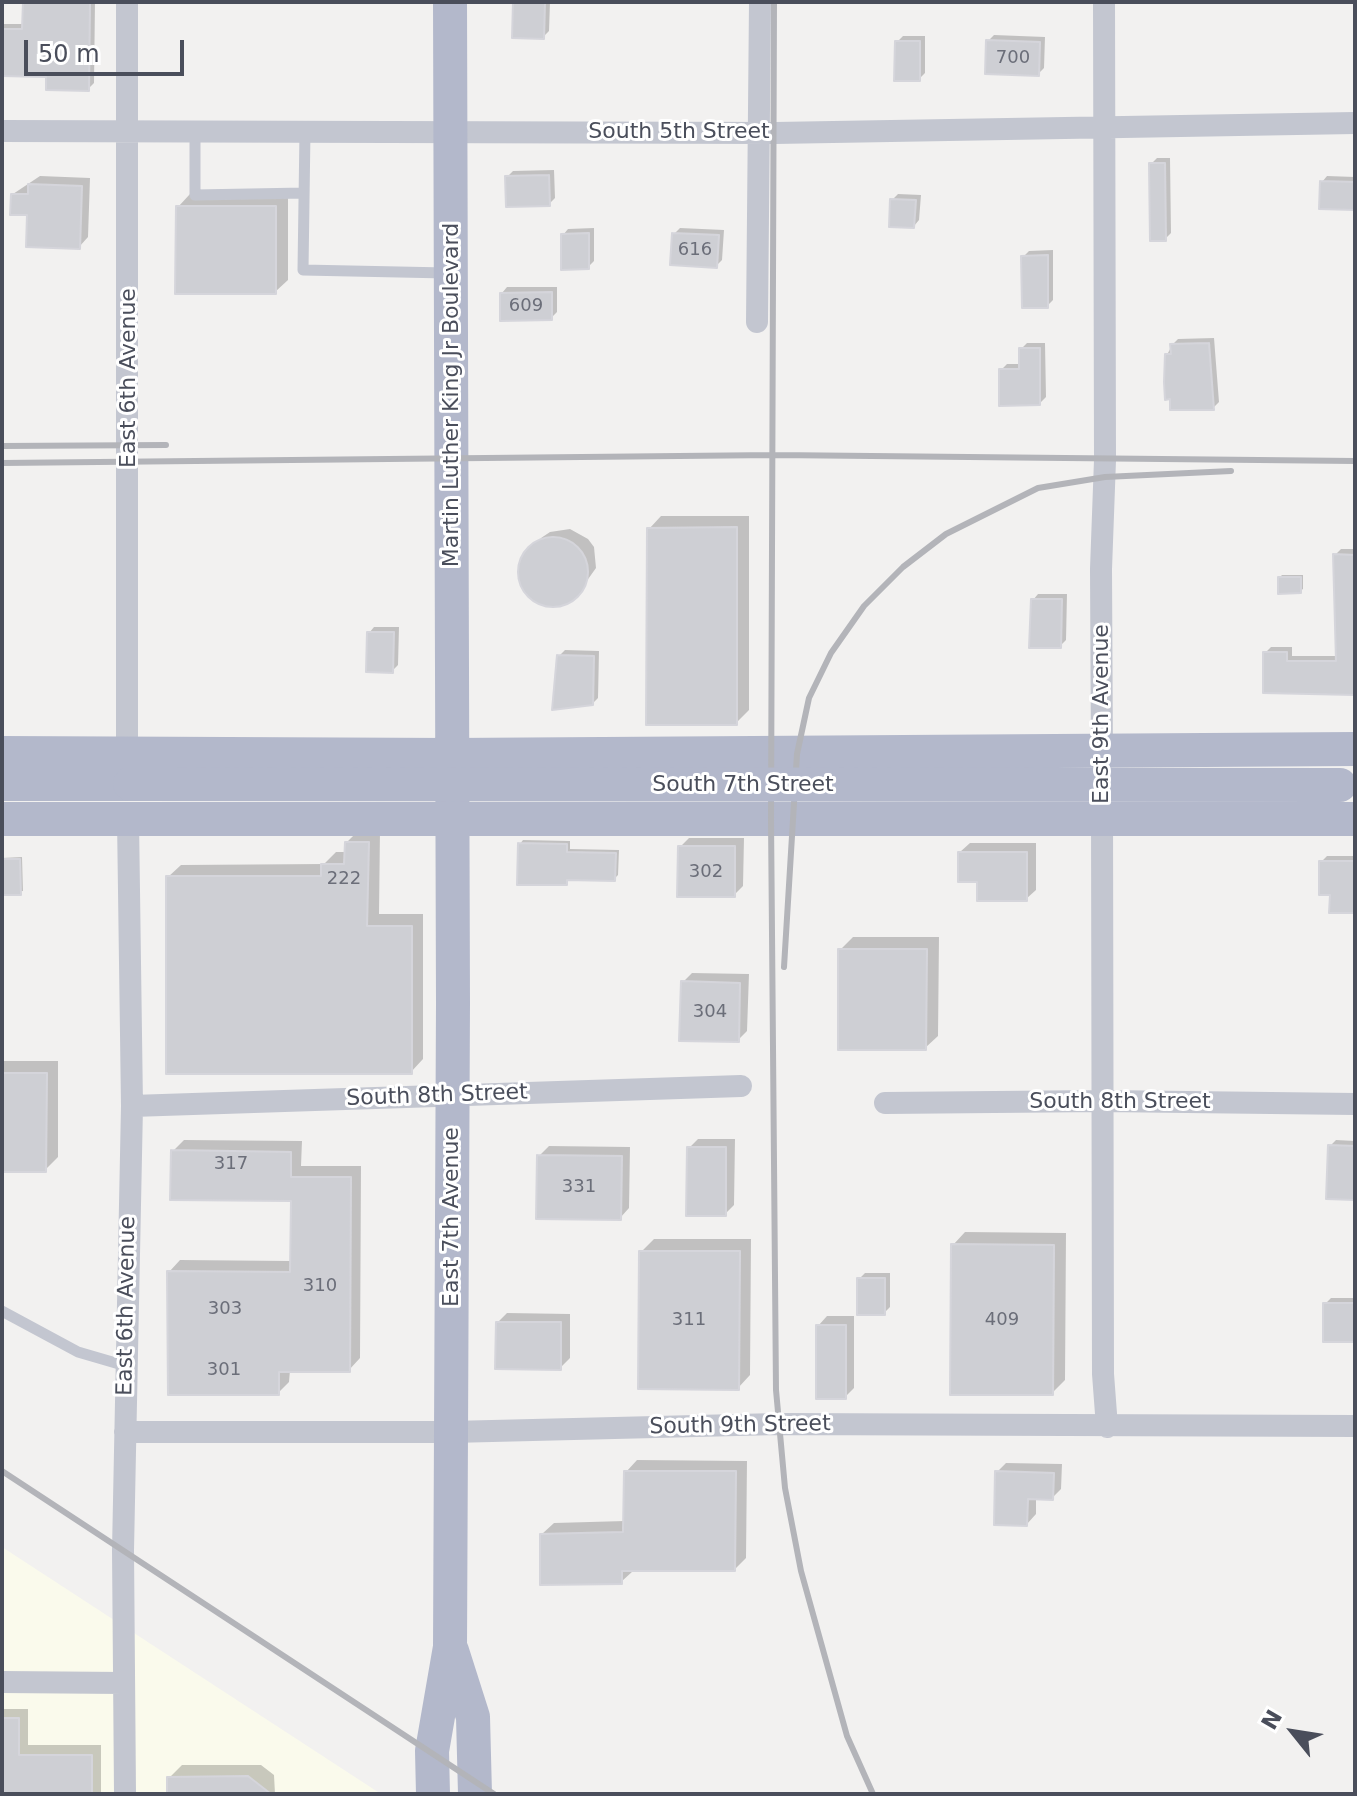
<!DOCTYPE html>
<style>
body{margin:0}
#map{position:relative;width:1357px;height:1796px;overflow:hidden;background:#f2f1f0;font-family:"DejaVu Sans",sans-serif}
canvas{display:block}
.frame{position:absolute;inset:0;border:4px solid #4a4e5b;pointer-events:none}
.north{position:absolute;left:1253px;top:1692px;width:80px;height:80px;-webkit-text-stroke:6px #fff;paint-order:stroke;rotate:300deg;font-size:22px;font-weight:700;line-height:32px;text-align:center;color:#4a4e5b}
.north::after{content:'';display:block;margin:auto;width:28px;height:36px;background:#4a4e5b;clip-path:polygon(50% 0,100% 100%,50% 72%,0 100%)}
.scale{position:absolute;left:24px;top:40px;width:160px;height:36px;box-sizing:border-box;border:4px solid #4a4e5b;border-top:0;padding-left:10px;font-size:24px;line-height:28px;white-space:nowrap;color:#4a4e5b;-webkit-text-stroke:6px #fff;paint-order:stroke}
</style>
<div id="map">
<canvas width="1357" height="1796"></canvas>
<div class="frame"></div>
<div class="north">N</div>
<div class="scale">50 m</div>
</div>
<script>
const g = document.querySelector('canvas').getContext('2d');
g.lineJoin = 'round';
function fill(path, color) { g.fillStyle = color; g.fill(path, 'evenodd'); }
const toPath = rows => new Path2D(rows.map(r => 'M' + r).join(''));
function trace(path, color, width, dash) { g.strokeStyle = color; g.lineWidth = width; g.lineCap = dash ? 'butt' : 'round'; g.setLineDash(dash || []); g.stroke(path); }
function label(font, color, halo, rows, align = 'center') {
  g.font = font + ' "DejaVu Sans",sans-serif'; g.lineWidth = 6; g.setLineDash([]); g.textBaseline = 'middle'; g.strokeStyle = halo; g.fillStyle = color; for (const [text, x, y, turn = 0] of rows) {
    g.save(); g.translate(x, y); g.rotate((+turn || 0) * Math.PI / 180); g.textAlign = isNaN(turn) ? turn : align; if (halo) g.strokeText(text, 0, 0); g.fillText(text, 0, 0); g.restore();
  }
}
fill(toPath([
 [2,1547,381,1794,2,1794]
]), '#fafaec');
fill(toPath([
 [25,2,95,2,94,83,88,89,48,75,2,75,2,24,24,24],
 [515,2,550,2,549,31,543,37],
 [994,35,1045,37,1044,68,1038,74,988,41],
 [903,36,925,36,925,73,919,79,897,42],
 [1157,158,1170,158,1171,233,1165,239,1151,164],
 [554,170,555,198,549,204,507,177,513,171],
 [40,176,90,178,88,237,79,247,29,213,13,194],
 [1327,176,1355,177,1355,208,1322,182],
 [190,194,288,195,288,280,275,292,178,207],
 [898,194,921,195,919,220,914,226,892,200],
 [594,228,594,261,588,267,563,235,568,229],
 [680,228,724,230,722,260,716,266,674,234],
 [1053,250,1053,300,1047,306,1023,257,1029,251],
 [507,287,557,287,557,312,551,318,502,293],
 [1214,338,1219,402,1213,408,1172,397,1167,355,1172,345,1178,339],
 [1027,343,1045,343,1046,397,1040,403,1001,370,1007,364,1021,364,1021,349],
 [661,516,749,516,749,710,736,723,649,529],
 [570,529,588,539,594,547,596,568,576,596,558,605,537,602,529,596,520,577,521,567,541,538,550,532],
 [1341,549,1355,549,1355,693,1265,653,1271,647,1292,647,1292,656,1338,656,1335,555],
 [1282,575,1303,575,1303,589,1300,591,1280,577],
 [1038,594,1067,594,1066,640,1060,646,1033,600],
 [374,627,399,627,398,665,392,671,369,633],
 [565,650,599,651,598,698,592,704,554,707,554,678,559,673,559,656],
 [359,830,380,830,379,914,423,914,423,1059,411,1072,168,877,181,865,324,864,336,852,346,852,347,842],
 [689,838,744,838,743,886,734,895,680,847],
 [523,840,570,841,570,849,619,850,618,875,614,879,569,880,566,883,520,844],
 [970,843,1036,843,1036,890,1026,899,979,880,960,852],
 [1327,856,1355,856,1355,909,1332,893,1321,862],
 [22,857,23,891,2,893,2,858],
 [853,937,939,937,938,1036,925,1048,840,950],
 [692,973,749,974,747,1031,738,1040,683,982],
 [2,1061,58,1061,58,1157,45,1170,2,1170],
 [698,1139,735,1139,734,1205,725,1214,689,1148],
 [184,1140,302,1141,301,1166,361,1166,360,1358,349,1370,290,1370,289,1382,278,1393,169,1272,180,1260,292,1261,293,1199,173,1151],
 [1336,1140,1355,1141,1355,1198,1330,1146],
 [549,1146,630,1147,629,1208,620,1218,539,1156],
 [965,1232,1066,1233,1065,1380,1052,1393,953,1245],
 [654,1239,751,1239,750,1375,738,1388,641,1252],
 [865,1273,890,1273,890,1307,884,1313,859,1279],
 [1331,1298,1355,1298,1355,1340,1325,1304],
 [507,1313,570,1314,570,1358,560,1368,498,1322],
 [827,1316,854,1316,854,1388,845,1397,818,1326],
 [637,1460,747,1461,746,1558,735,1569,633,1571,621,1582,542,1534,554,1523,625,1521,626,1472],
 [1006,1463,1062,1464,1061,1489,1052,1498,1036,1498,1036,1514,1027,1524,997,1472],
 [4,1709,28,1709,28,1745,101,1745,101,1794,2,1794],
 [182,1765,261,1765,274,1775,275,1794,169,1794,169,1778]
]), '#0003');
const building = toPath([
 [23,2,90,2,89,91,46,90,46,77,2,76,2,29,22,29,23,2],
 [513,2,545,2,544,39,512,38,513,2],
 [986,40,1040,42,1039,76,985,74,986,40],
 [895,41,920,41,920,81,894,81,895,41],
 [1149,163,1165,163,1166,241,1150,241,1149,163],
 [549,175,550,206,506,207,505,176,549,175],
 [1320,181,1355,182,1355,210,1319,209,1320,181],
 [28,184,82,186,80,249,26,247,27,215,10,215,11,194,28,194,28,184],
 [890,199,916,200,914,228,889,227,890,199],
 [176,206,276,206,276,294,175,294,176,206],
 [589,233,589,269,561,270,561,234,589,233],
 [672,233,719,235,717,268,670,265,672,233],
 [1048,255,1048,308,1022,308,1021,256,1048,255],
 [552,292,552,320,500,321,500,293,552,292],
 [1209,343,1214,410,1170,410,1170,399,1165,400,1164,382,1165,354,1171,354,1170,344,1209,343],
 [1019,348,1040,348,1040,405,999,406,999,369,1019,369,1019,348],
 [737,527,737,725,646,725,647,528,737,527],
 '518 572a35 35 0 1 1 70 0a35 35 0 1 1-70 0Z',
 [1333,554,1355,555,1355,695,1263,693,1263,652,1287,652,1287,661,1336,661,1333,554],
 [1278,577,1301,577,1301,593,1278,594,1278,577],
 [1031,599,1062,599,1061,648,1029,648,1031,599],
 [367,632,394,632,393,673,366,672,367,632],
 [557,655,594,656,593,705,552,710,557,655],
 [345,842,369,842,367,926,412,926,412,1074,166,1074,166,876,321,876,321,864,344,864,345,842],
 [518,843,567,844,567,852,616,853,615,881,567,880,567,885,517,885,518,843],
 [678,846,735,846,735,897,677,897,678,846],
 [958,852,1027,852,1027,901,977,901,977,882,958,882,958,852],
 [2,859,20,859,21,895,2,895,2,859],
 [1319,861,1355,861,1355,913,1329,913,1330,895,1319,895,1319,861],
 [838,949,927,949,926,1050,838,1050,838,949],
 [681,981,740,983,739,1042,679,1041,681,981],
 [2,1073,47,1073,46,1172,2,1172,2,1073],
 [1328,1145,1355,1146,1355,1200,1326,1199,1328,1145],
 [687,1147,726,1147,726,1216,686,1216,687,1147],
 [171,1150,291,1152,291,1177,351,1177,350,1372,279,1372,279,1395,168,1395,167,1271,290,1272,291,1201,170,1200,171,1150],
 [537,1155,622,1156,621,1220,536,1219,537,1155],
 [951,1244,1054,1245,1053,1395,950,1395,951,1244],
 [639,1251,740,1251,739,1390,638,1389,639,1251],
 [857,1278,885,1278,885,1315,857,1315,857,1278],
 [1323,1303,1355,1303,1355,1342,1323,1342,1323,1303],
 [496,1322,561,1322,561,1370,495,1369,496,1322],
 [816,1325,846,1325,846,1399,816,1399,816,1325],
 [624,1471,736,1471,735,1571,622,1571,622,1584,540,1585,540,1534,623,1532,624,1471],
 [995,1471,1054,1473,1053,1500,1028,1499,1027,1526,994,1525,995,1471],
 [2,1718,19,1718,19,1755,92,1755,92,1794,2,1794,2,1718],
 [248,1776,271,1794,167,1794,167,1777,248,1776]
]);
fill(building, '#cecfd4');
trace(building, '#d5d5db', 2);
trace(toPath([
 [195,131,195,195,304,193],
 [305,131,303,270,447,273],
 [2,1311,78,1352,126,1366]
]), '#c3c6d0', 11);
trace(toPath([
 [127,2,127,754],
 [2,131,775,133,1355,123],
 [757,322,760,2],
 [1102,762,1101,569,1105,460,1104,2],
 [1102,808,1103,1374,1107,1427],
 [885,1103,1103,1101,1355,1104],
 [132,1106,741,1086],
 [125,1432,451,1432,778,1424,1355,1426],
 [2,1682,123,1683],
 [125,1794,123,1550,132,1106,128,819]
]), '#c3c6d0', 22);
trace(toPath([
 [2,753,452,755,1355,749],
 [2,784,130,784],
 [2,819,1355,819],
 [452,1651,473,1717,475,1794],
 [433,1794,432,1751,450,1647,453,1003,450,2]
]), '#b3b8cb', 34);
trace(toPath([
 [774,2,771,819,776,1390,785,1488,801,1571,847,1736,873,1794],
 [2,446,166,445],
 [2,463,775,455,1355,461],
 [784,967,797,754,809,698,831,653,864,606,903,567,946,534,1038,488,1105,477,1231,471],
 [2,1471,494,1794]
]), '#b3b4b9', 6);
trace(toPath([
 [130,784,1340,785]
]), '#b3b8cb', 34);
label('18px', '#6b6e79', null, [
 ["700",1013,58],
 ["616",695,250],
 ["609",526,306],
 ["302",706,872],
 ["222",344,879],
 ["304",710,1012],
 ["317",231,1164],
 ["331",579,1187],
 ["310",320,1286],
 ["303",225,1309],
 ["311",689,1320],
 ["409",1002,1320],
 ["301",224,1370]
]);
label('22px', '#4a4e5b', '#fff', [
 ["South 5th Street",679,132],
 ["East 6th Avenue",129,378,-90],
 ["Martin Luther King Jr Boulevard",452,395,-90],
 ["East 9th Avenue",1102,714,-90],
 ["South 7th Street",743,785],
 ["South 8th Street",437,1096,-2],
 ["South 8th Street",1120,1102],
 ["East 7th Avenue",452,1217,-90],
 ["East 6th Avenue",127,1306,-89],
 ["South 9th Street",740,1426,-1]
]);
</script>
